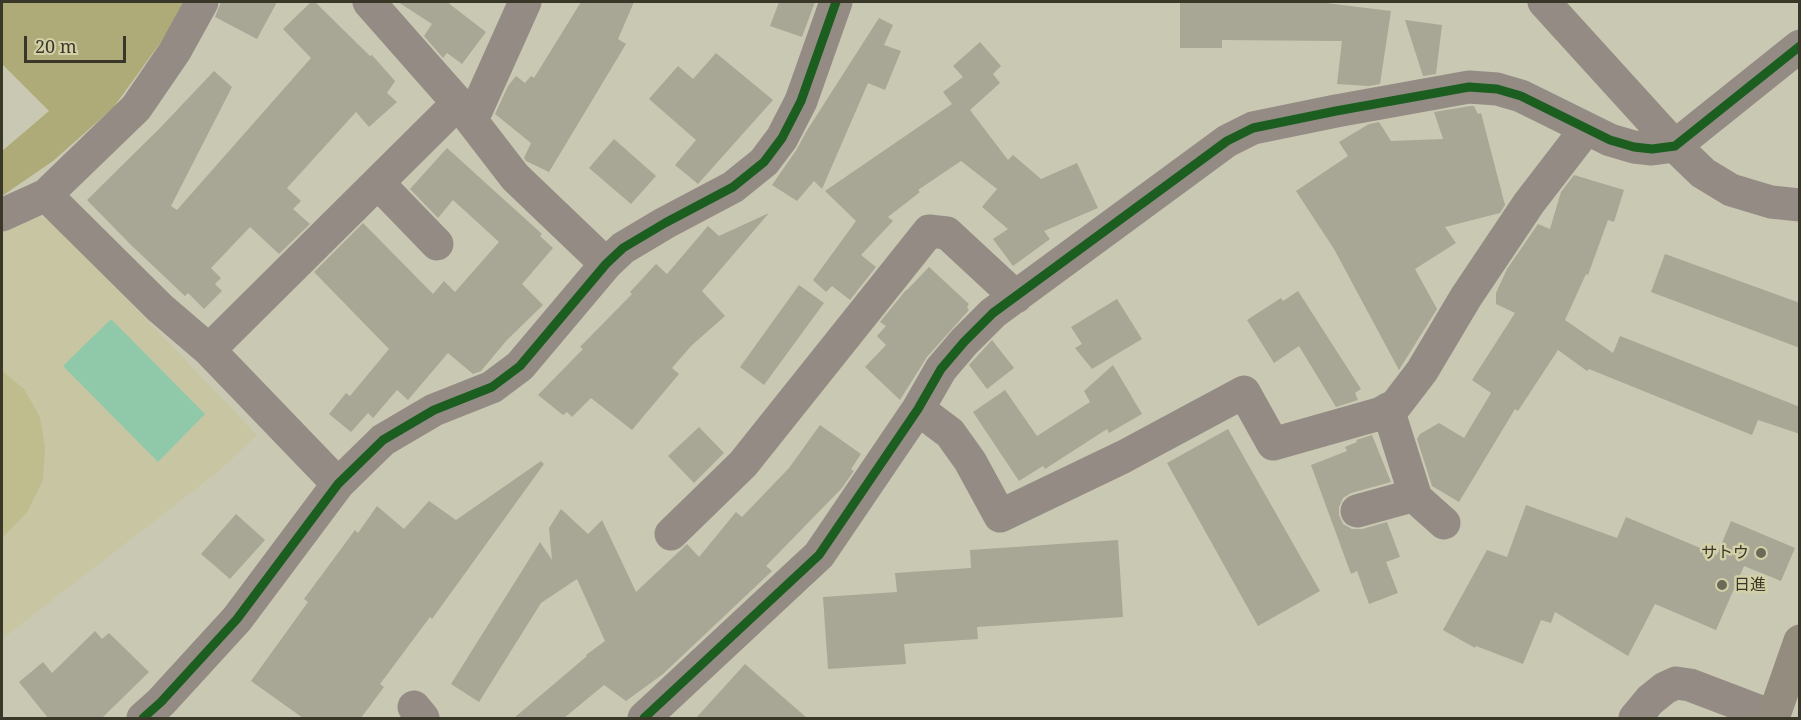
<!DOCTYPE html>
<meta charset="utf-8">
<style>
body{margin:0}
#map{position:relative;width:1801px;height:720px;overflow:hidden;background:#c9c8b2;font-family:"Noto Serif",serif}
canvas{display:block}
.frame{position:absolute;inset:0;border:3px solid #393828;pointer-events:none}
.scale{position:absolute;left:24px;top:36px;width:102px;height:27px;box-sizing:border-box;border:3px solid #393828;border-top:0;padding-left:8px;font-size:18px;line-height:21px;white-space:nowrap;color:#393828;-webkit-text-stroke:4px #d3d0a8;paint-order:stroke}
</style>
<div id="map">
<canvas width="1801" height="720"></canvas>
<div class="frame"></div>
<div class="scale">20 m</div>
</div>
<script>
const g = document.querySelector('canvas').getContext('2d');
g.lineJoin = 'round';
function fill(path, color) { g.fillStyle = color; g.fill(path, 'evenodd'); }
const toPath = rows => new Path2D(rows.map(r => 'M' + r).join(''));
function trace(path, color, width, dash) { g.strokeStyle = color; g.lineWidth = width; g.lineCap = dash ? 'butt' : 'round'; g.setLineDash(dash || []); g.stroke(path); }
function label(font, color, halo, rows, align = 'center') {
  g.font = font + ' "Noto Serif","Noto Sans JP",serif'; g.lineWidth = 5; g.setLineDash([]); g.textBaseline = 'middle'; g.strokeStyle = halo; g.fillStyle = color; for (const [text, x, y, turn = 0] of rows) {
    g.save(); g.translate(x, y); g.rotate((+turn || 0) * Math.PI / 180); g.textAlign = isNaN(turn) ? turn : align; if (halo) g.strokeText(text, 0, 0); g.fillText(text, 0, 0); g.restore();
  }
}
fill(toPath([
 [39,216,54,223,257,435,219,471,2,639,2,231]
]), '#c8c6a2');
fill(toPath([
 [2,371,24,389,40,417,45,448,43,480,27,512,2,538]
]), '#bfbc8d');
fill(toPath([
 [2,2,190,2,113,108,53,161,2,196,2,151,49,111,2,64]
]), '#afab78');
fill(toPath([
 [111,319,205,414,158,462,63,366]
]), '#8fc9aa');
fill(toPath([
 [221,2,277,2,257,39,215,17],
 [311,2,315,2,370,56,372,55,395,81,387,93,397,102,369,127,356,112,287,188,301,201,293,209,310,224,279,254,250,227,211,268,221,278,215,284,222,291,204,309,188,293,185,296,131,245,87,200,160,128,214,71,232,87,171,206,177,210,311,58,283,29],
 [398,2,447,2,486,32,462,64,447,53,443,58,424,36,432,24],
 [581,2,634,2,618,39,626,44,549,172,526,161,524,158,531,143,495,114,508,86,516,76,525,83,531,76,534,78],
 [779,2,815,2,802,37,770,26],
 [1180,2,1318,2,1391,11,1380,84,1369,86,1337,84,1342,41,1222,40,1222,48,1180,48],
 [879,18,893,25,884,45,901,51,885,90,868,83,822,189,814,181,797,201,772,185,797,149,806,132],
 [1405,20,1442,25,1436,74,1423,76],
 [980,42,1001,66,993,74,1000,83,970,110,1008,160,1013,155,1041,179,1077,163,1098,208,1044,231,1050,239,1013,266,993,239,1008,229,982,207,997,189,961,161,918,190,920,192,888,217,893,221,861,255,876,267,850,300,832,286,826,292,813,280,856,221,825,191,952,104,943,92,963,77,953,66],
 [716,53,773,100,698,184,675,165,696,140,649,99,678,66,693,79],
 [1470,106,1474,106,1478,114,1481,113,1505,205,1500,213,1445,227,1456,243,1415,269,1437,309,1399,370,1334,249,1296,191,1348,156,1339,142,1369,124,1379,122,1391,141,1443,139,1434,112],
 [614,139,656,176,631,204,589,168],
 [447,148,542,234,540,236,553,248,522,284,543,305,507,340,481,371,473,374,448,353,408,400,397,390,373,418,368,413,351,432,329,414,346,393,350,396,389,349,314,272,363,223,433,294,444,281,455,292,499,242,453,200,438,218,410,189],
 [1574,175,1624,190,1614,222,1608,220,1588,275,1586,274,1565,320,1613,353,1620,336,1800,407,1800,434,1758,420,1752,435,1589,369,1587,371,1558,350,1518,411,1515,409,1459,502,1432,486,1417,439,1420,434,1439,423,1464,438,1491,393,1472,380,1515,313,1496,304,1496,293,1507,269,1538,224,1550,229,1561,192],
 [769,213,702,291,725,316,691,346,672,368,679,374,632,430,591,398,572,417,567,412,563,415,538,395,583,349,580,347,632,294,630,292,656,264,667,274,708,226,719,236],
 [1665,254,1800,303,1800,348,1651,292],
 [929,267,969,304,967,307,969,310,927,357,900,400,865,367,886,345,877,336,886,326,880,322,906,290,907,290],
 [799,285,824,303,764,385,740,367],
 [1298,291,1361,389,1355,393,1358,400,1336,407,1299,346,1274,363,1247,320,1281,298,1283,301],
 [1117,299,1142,339,1092,369,1075,348,1082,344,1071,327],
 [992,340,1014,368,987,389,969,365],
 [1113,365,1142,414,1109,433,1107,429,1045,469,1043,466,1019,481,973,412,1005,390,1037,436,1090,402,1084,391],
 [820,425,861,454,851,469,854,471,842,488,766,566,772,571,663,674,626,701,604,685,564,718,514,718,587,656,586,655,605,641,577,579,541,603,479,702,451,684,540,542,552,560,549,528,561,509,588,534,602,520,636,592,687,544,699,557,736,512,742,517,789,468],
 [699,427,724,453,694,483,668,456],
 [1228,429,1320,591,1258,626,1167,463],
 [1372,435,1391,482,1351,493,1343,498,1339,507,1339,515,1343,524,1352,529,1362,529,1387,522,1400,557,1386,562,1398,593,1369,604,1357,571,1351,574,1311,465,1347,451,1345,447,1357,442,1356,440],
 [541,461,544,464,432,619,430,617,380,684,384,687,361,718,303,718,251,681,308,602,304,599,355,530,358,533,377,506,404,529,429,501,456,520],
 [1526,505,1617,538,1626,517,1717,555,1731,521,1795,548,1781,581,1744,566,1716,630,1655,604,1628,656,1555,612,1551,623,1541,620,1523,664,1476,646,1475,648,1443,630,1487,550,1507,557],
 [236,514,265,540,230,579,201,554],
 [1118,540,1123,617,977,627,978,639,904,644,906,664,828,669,823,597,897,592,895,573,971,568,970,550],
 [95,631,102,639,109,633,149,672,102,718,48,718,19,682,43,662,52,673],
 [745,664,807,718,696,718]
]), '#a8a795');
trace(toPath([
 [369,2,458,103,515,177,606,264],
 [1544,2,1675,146,1703,173,1731,190,1771,202,1800,205],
 [472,120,525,2],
 [378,183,437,244],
 [46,195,160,308,209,350,338,484],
 [2,215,46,195,136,108,175,51,202,2],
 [209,350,458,103],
 [918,409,950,433,970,461,1000,516,1123,457,1244,392,1273,444,1379,414,1396,405,1422,371,1466,297,1529,203,1586,129],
 [1388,409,1416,498,1444,523],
 [1357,511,1415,495],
 [671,534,743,464,929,231,947,233,1016,297],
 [414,707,423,718],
 [143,718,161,702,237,619,338,484,383,440,434,410,492,387,520,366,606,264,623,248,665,223,733,187,764,162,782,138,801,101,836,2],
 [644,718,819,555,918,409,941,369,964,342,993,313,1227,141,1253,128,1336,111,1469,87,1497,89,1521,96,1610,140,1634,147,1652,149,1675,146,1800,46],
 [1635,718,1650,700,1665,688,1676,683,1690,685,1774,717]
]), '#948b84', 33);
trace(toPath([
 [1773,718,1800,641]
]), '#948c7f', 33);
trace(toPath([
 [143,718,161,702,237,619,338,484,383,440,434,410,492,387,520,366,606,264,623,248,665,223,733,187,764,162,782,138,801,101,836,2],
 [644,718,819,555,918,409,941,369,964,342,993,313,1227,141,1253,128,1336,111,1469,87,1497,89,1521,96,1610,140,1634,147,1652,149,1675,146,1800,46]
]), '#1b5e20', 9);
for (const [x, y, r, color] of [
 [1761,553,6,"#6b6a58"],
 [1722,585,6,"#6b6a58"]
]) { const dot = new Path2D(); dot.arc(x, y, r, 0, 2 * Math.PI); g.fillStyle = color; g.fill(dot); trace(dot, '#d3d0a8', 2); }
label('16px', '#393828', '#d3d0a8', [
 ["サトウ",1749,553],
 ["日進",1734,585,"left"]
], 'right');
</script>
